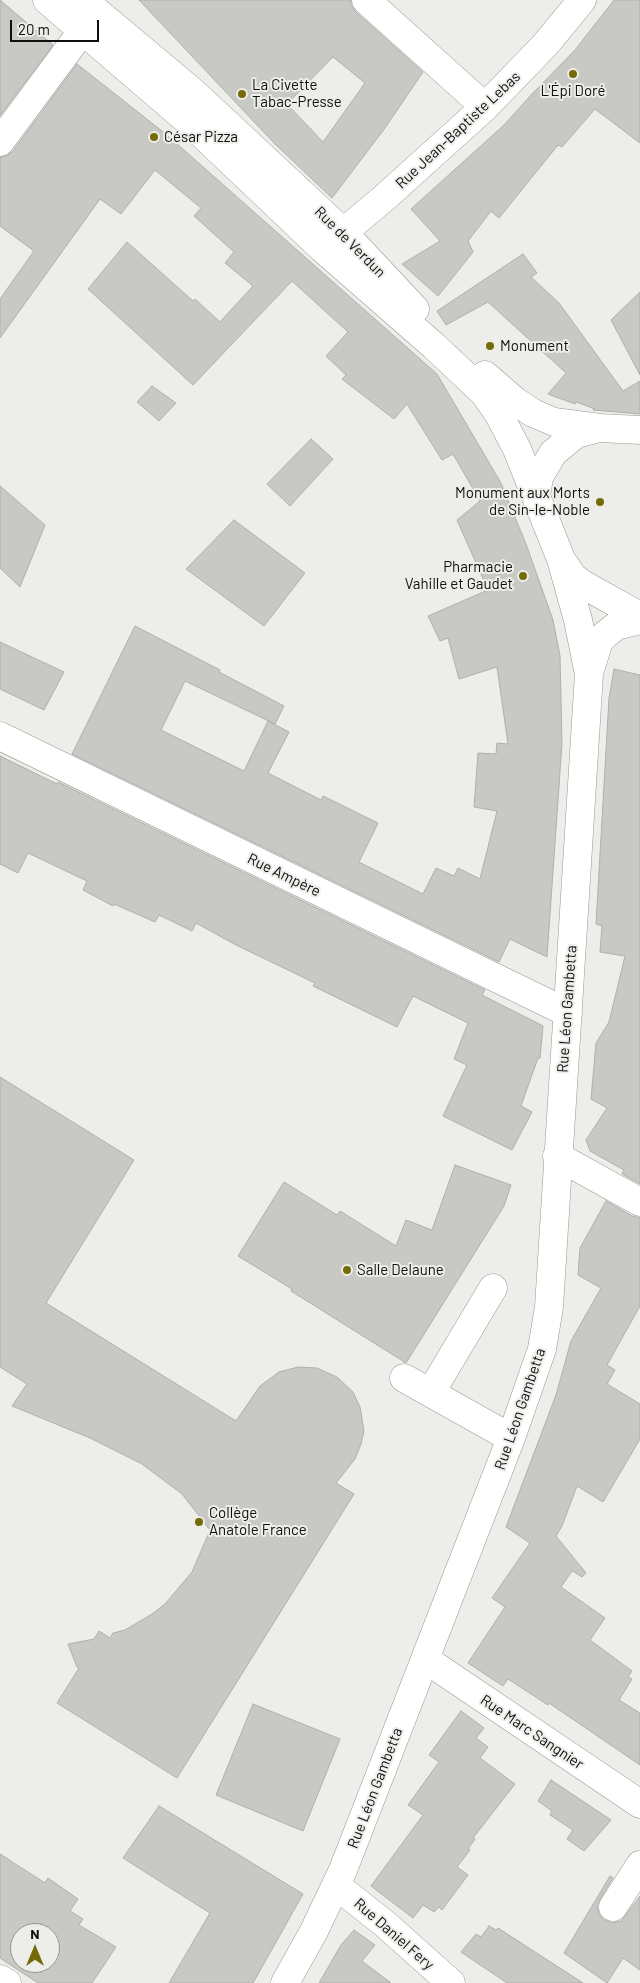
<!DOCTYPE html>
<meta charset="utf-8">
<style>
body{margin:0}
#map{position:relative;width:640px;height:1983px;overflow:hidden;background:#ededea;font-family:Barlow,sans-serif}
canvas{display:block}
.north{position:absolute;left:10px;top:1923px;width:50px;height:50px;box-sizing:border-box;background:#ededea;border:1px solid #949492;border-radius:50%;rotate:0deg;font-size:14px;font-weight:700;line-height:20px;text-align:center;color:#0f0f0e}
.north::after{content:'';display:block;margin:auto;width:18px;height:22px;background:#756b06;clip-path:polygon(50% 0,100% 100%,50% 72%,0 100%)}
.scale{position:absolute;left:10px;top:20px;width:89px;height:22px;box-sizing:border-box;border:2px solid #0f0f0e;border-top:0;padding-left:6px;font-size:15px;line-height:18px;white-space:nowrap;color:#0f0f0e;-webkit-text-stroke:4px #ededea;paint-order:stroke}
</style>
<div id="map">
<canvas width="640" height="1983"></canvas>
<div class="north">N</div>
<div class="scale">20 m</div>
</div>
<script>
const g = document.querySelector('canvas').getContext('2d');
g.lineJoin = 'round';
function fill(path, color) { g.fillStyle = color; g.fill(path, 'evenodd'); }
const toPath = rows => new Path2D(rows.map(r => 'M' + r).join(''));
function trace(path, color, width, dash) { g.strokeStyle = color; g.lineWidth = width; g.lineCap = dash ? 'butt' : 'round'; g.setLineDash(dash || []); g.stroke(path); }
function label(font, color, halo, rows, align = 'center') {
  g.font = font + ' Barlow,sans-serif'; g.lineWidth = 4; g.setLineDash([]); g.textBaseline = 'middle'; g.strokeStyle = halo; g.fillStyle = color; for (const [text, x, y, turn = 0] of rows) {
    g.save(); g.translate(x, y); g.rotate((+turn || 0) * Math.PI / 180); g.textAlign = isNaN(turn) ? turn : align; if (halo) g.strokeText(text, 0, 0); g.fillText(text, 0, 0); g.restore();
  }
}
const building = toPath([
 [0,0,53,45,0,116,0,0],
 [139,0,351,0,351,5,356,12,423,72,385,128,332,198,275,144,139,0],
 [333,57,365,83,323,142,287,104,333,57],
 [614,0,640,0,640,143,595,109,562,147,558,145,499,218,491,211,468,241,473,252,438,296,402,264,440,241,411,209,504,125,533,93,575,50,614,0],
 [77,64,167,135,437,374,501,483,526,544,553,620,560,656,562,743,547,957,510,939,499,962,72,754,135,626,220,670,219,672,284,706,275,724,185,681,161,730,244,771,268,721,289,732,268,773,321,800,323,796,378,823,359,862,423,894,436,868,454,876,458,868,480,879,497,811,474,807,478,753,496,754,497,743,508,744,497,667,459,679,448,638,440,641,428,616,488,590,457,520,480,501,453,454,442,460,407,404,394,419,342,379,346,375,326,356,348,332,292,281,193,385,88,289,127,242,193,301,195,299,220,322,253,286,225,263,234,252,194,216,201,208,155,170,121,214,100,199,0,338,0,299,34,251,0,226,0,157,7,156,13,151,77,64],
 [523,254,537,273,531,277,559,303,623,391,640,381,640,414,593,410,595,409,576,402,575,404,548,394,566,373,488,302,446,325,437,311,523,254],
 [640,292,640,375,611,320,640,292],
 [152,386,176,403,159,421,137,402,152,386],
 [311,439,333,459,290,506,267,484,311,439],
 [0,486,45,525,20,587,0,568,0,486],
 [234,520,305,573,264,626,186,569,234,520],
 [0,642,64,672,44,710,0,689,0,642],
 [614,669,640,675,640,1184,622,1174,624,1170,590,1151,586,1140,607,1108,591,1099,596,1043,609,1022,625,956,600,952,602,926,596,924,609,698,614,669],
 [0,756,57,784,58,782,485,990,482,995,543,1026,540,1058,538,1058,521,1106,532,1112,512,1150,443,1116,467,1065,454,1059,468,1023,413,996,397,1027,313,986,315,983,236,945,196,923,192,931,159,915,155,922,114,904,113,906,83,890,87,881,28,853,18,873,0,864,0,756],
 [0,1077,134,1160,46,1303,236,1421,260,1386,279,1372,298,1367,317,1368,337,1377,353,1392,360,1407,364,1431,361,1444,355,1459,336,1483,354,1494,177,1778,57,1703,79,1668,77,1667,68,1644,94,1639,99,1631,110,1638,113,1633,125,1630,152,1614,165,1604,192,1572,210,1530,182,1494,142,1464,90,1438,12,1406,27,1384,0,1367,0,1077],
 [455,1165,511,1185,504,1206,406,1363,291,1291,292,1289,238,1256,284,1182,337,1215,340,1211,396,1246,406,1220,432,1230,455,1165],
 [606,1201,632,1216,640,1218,640,1306,607,1365,615,1370,607,1384,640,1404,640,1439,603,1502,577,1486,562,1526,556,1536,586,1573,582,1577,571,1570,572,1571,561,1587,605,1618,590,1640,632,1671,628,1677,632,1679,619,1700,640,1713,640,1765,549,1703,548,1705,508,1679,503,1686,468,1663,505,1607,492,1598,530,1543,506,1527,556,1395,571,1341,601,1288,578,1275,580,1248,606,1201],
 [253,1704,340,1739,303,1831,216,1795,253,1704],
 [461,1711,484,1728,476,1738,488,1747,480,1758,515,1784,473,1838,475,1839,468,1849,470,1850,457,1867,468,1875,442,1910,439,1907,434,1912,423,1905,413,1918,371,1886,423,1815,408,1805,439,1762,429,1755,461,1711],
 [551,1780,611,1820,584,1851,567,1839,573,1830,550,1815,552,1811,538,1801,551,1780],
 [159,1806,303,1894,253,1983,169,1983,210,1913,123,1858,159,1806],
 [0,1854,45,1883,48,1878,78,1899,70,1911,83,1919,79,1925,116,1947,92,1983,38,1983,0,1958,0,1854],
 [20,1933,50,1933,50,1963,20,1963,20,1933],
 [610,1876,613,1878,600,1899,597,1906,599,1914,604,1920,612,1923,621,1921,640,1896,640,1970,623,1958,607,1983,564,1953,610,1876],
 [489,1926,496,1930,498,1928,583,1983,507,1983,461,1952,476,1934,481,1937,489,1926],
 [354,1930,375,1945,362,1961,391,1983,319,1983,341,1945,354,1930]
]);
fill(building, '#c8c8c4');
trace(building, '#afafac', 1);
const minor = toPath([
 [47,0,187,120,323,249,434,346,484,393,498,413,517,449,561,559,578,620,589,674,549,1307,542,1349,511,1438,343,1870,314,1931,285,1983],
 [83,0,193,92,343,232,415,309],
 [366,0,485,107],
 [0,142,83,30,82,11],
 [328,245,383,199,485,107,545,45,582,0],
 [485,375,515,401,533,413,554,422,600,428,640,430],
 [536,497,539,477,553,453,576,434,596,429],
 [565,565,573,577,584,585,640,616],
 [589,673,599,641,605,635,616,626,640,620],
 [0,736,568,1013],
 [557,1156,640,1202],
 [404,1378,511,1438],
 [431,1392,493,1288],
 [425,1659,640,1804],
 [337,1886,385,1924,451,1983],
 [613,1907,640,1865],
 [0,1979,7,1983]
]);
trace(minor, '#999895', 29);
trace(minor, '#fff', 28);
for (const [x, y, r, color] of [
 [573,74,5,"#756b06"],
 [242,94,5,"#756b06"],
 [154,137,5,"#756b06"],
 [490,346,5,"#756b06"],
 [600,502,5,"#756b06"],
 [523,576,5,"#756b06"],
 [347,1270,5,"#756b06"],
 [199,1522,5,"#756b06"]
]) { const dot = new Path2D(); dot.arc(x, y, r, 0, 2 * Math.PI); g.fillStyle = color; g.fill(dot); trace(dot, '#ededea', 2); }
label('15px', '#0f0f0e', '#ededea', [
 ["La Civette",252,85],
 ["Tabac-Presse",252,102],
 ["L'Épi Doré",573,91,"center"],
 ["César Pizza",164,137],
 ["Monument",500,346],
 ["Monument aux Morts",590,493,"right"],
 ["de Sin-le-Noble",590,510,"right"],
 ["Pharmacie",513,567,"right"],
 ["Vahille et Gaudet",513,584,"right"],
 ["Salle Delaune",357,1270],
 ["Collège",209,1513],
 ["Anatole France",209,1530]
], 'left');
label('15px', '#0f0f0e', '#ededea', [
 ["Rue Jean-Baptiste Lebas",458,130,-43],
 ["Rue de Verdun",350,242,45],
 ["Rue Ampère",284,875,26],
 ["Rue Léon Gambetta",567,1009,-86],
 ["Rue Léon Gambetta",520,1409,-71],
 ["Rue Marc Sangnier",532,1732,34],
 ["Rue Léon Gambetta",375,1788,-69],
 ["Rue Daniel Fery",394,1934,41]
]);
</script>
